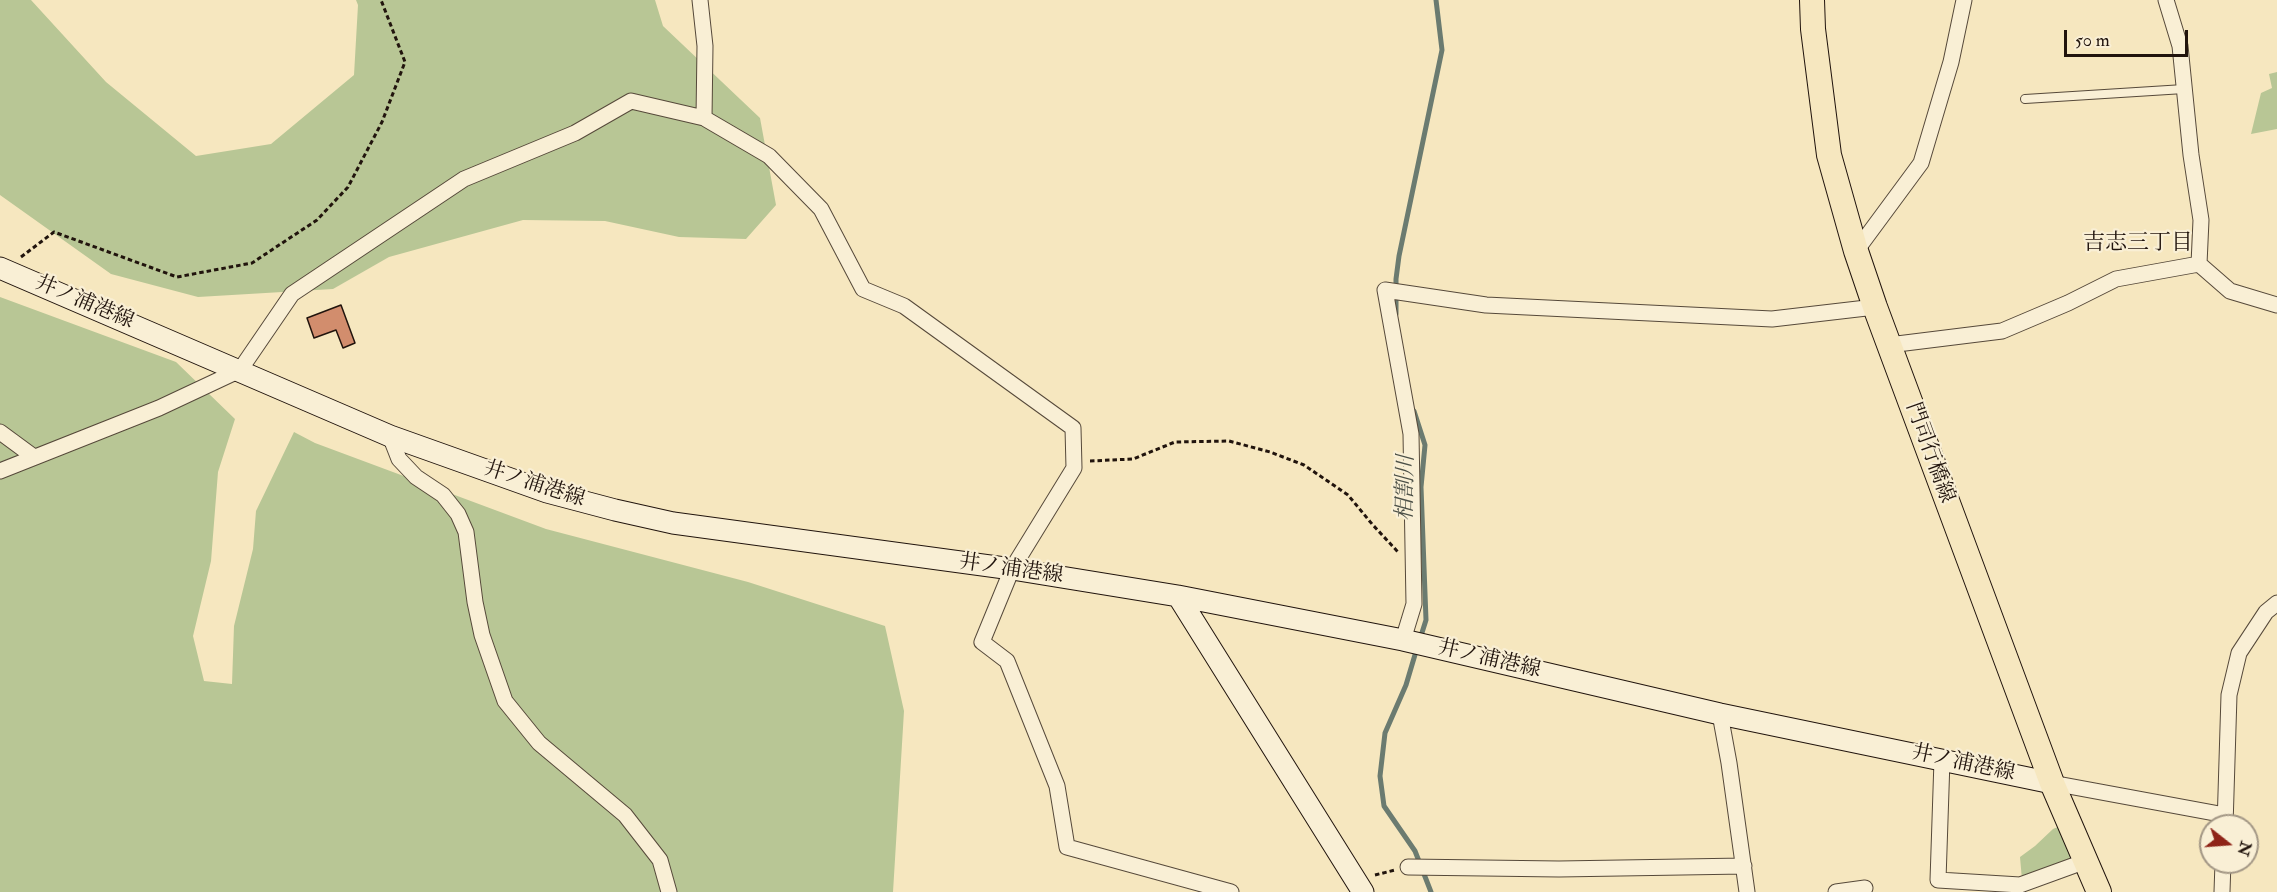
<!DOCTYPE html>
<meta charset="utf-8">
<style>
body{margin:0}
#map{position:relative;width:2277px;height:892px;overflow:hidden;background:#f6e7bf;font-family:"IM FELL Double Pica",serif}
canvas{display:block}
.north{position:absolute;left:2199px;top:814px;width:60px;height:60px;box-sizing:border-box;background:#f9efd5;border:2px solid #a39785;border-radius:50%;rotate:107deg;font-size:16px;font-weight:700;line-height:24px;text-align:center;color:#21140d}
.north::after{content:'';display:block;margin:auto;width:21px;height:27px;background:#8f2418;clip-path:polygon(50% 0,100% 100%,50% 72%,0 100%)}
.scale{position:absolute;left:2064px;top:30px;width:124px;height:27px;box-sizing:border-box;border:3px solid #21140d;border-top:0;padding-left:8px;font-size:18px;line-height:21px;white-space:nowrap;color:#21140d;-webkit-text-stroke:4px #f9efd5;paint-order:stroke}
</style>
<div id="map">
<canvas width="2277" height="892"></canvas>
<div class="north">N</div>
<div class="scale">50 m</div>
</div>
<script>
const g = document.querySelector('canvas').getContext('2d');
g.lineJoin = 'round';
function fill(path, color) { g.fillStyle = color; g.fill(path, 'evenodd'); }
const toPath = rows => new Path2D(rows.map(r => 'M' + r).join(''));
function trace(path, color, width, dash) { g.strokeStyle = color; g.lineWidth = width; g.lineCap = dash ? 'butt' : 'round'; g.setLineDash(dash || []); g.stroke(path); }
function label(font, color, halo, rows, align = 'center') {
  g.font = font + ' "IM FELL Double Pica","Noto Serif JP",serif'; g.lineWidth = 4.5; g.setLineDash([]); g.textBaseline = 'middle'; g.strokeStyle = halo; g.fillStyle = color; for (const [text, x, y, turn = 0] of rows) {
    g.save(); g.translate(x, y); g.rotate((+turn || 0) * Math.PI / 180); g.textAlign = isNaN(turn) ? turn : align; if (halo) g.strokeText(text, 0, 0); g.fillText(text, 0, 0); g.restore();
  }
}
fill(toPath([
 [0,0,31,0,106,82,196,156,271,144,354,75,358,5,356,0,655,0,663,26,760,118,776,205,746,239,679,237,605,221,523,220,389,257,333,289,198,297,111,274,0,195],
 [2277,72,2277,129,2251,134,2261,93,2272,88,2269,74],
 [0,297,176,362,235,419,218,472,211,561,193,636,204,681,232,684,234,626,253,549,256,511,294,432,315,443,546,529,748,582,885,626,904,711,893,892,0,892],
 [2067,823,2083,862,2022,880,2020,857,2035,846,2053,829]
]), '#b8c695');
trace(toPath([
 [1396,314,1396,279,1399,256,1442,50,1436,0],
 [1414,411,1425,445,1421,487,1426,620,1420,639],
 [1417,648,1406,685,1385,733,1380,776,1384,806,1415,851,1431,892]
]), '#6b7b70', 5);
const building = toPath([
 [341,305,355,343,343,348,336,330,314,338,307,318,341,305]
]);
fill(building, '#d28d6d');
trace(building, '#21140d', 1.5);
const lane = toPath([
 [2025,99,2184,89]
]);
const street = toPath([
 [700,0,705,46,704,118],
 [2166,0,2180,46,2191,155,2201,220,2199,264],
 [1856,251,1921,163,1951,62,1964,0],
 [2199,264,2230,291,2277,305],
 [1889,345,2002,331,2068,303,2116,279,2199,264],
 [0,432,34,457],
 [390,436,399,459,416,477,443,495,458,514,466,532,475,602,482,635,505,701,539,743,625,815,660,860,669,892],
 [0,471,159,408,240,370,292,294,464,179,575,133,631,101,704,118,769,156,821,209,863,289,904,306,1073,428,1074,468,1012,569,982,642,1007,661,1057,786,1067,847,1231,892],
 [1403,640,1414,604,1411,434,1385,290,1486,305,1772,319,1875,307],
 [1720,714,1729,763,1747,892],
 [1942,760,1938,880,2020,885,2086,861],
 [2052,783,2225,815],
 [2225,826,2229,695,2239,653,2266,612,2277,603],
 [1408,867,1559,869,1744,866],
 [1836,892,1865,888],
 [2222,892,2223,862]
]);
const secondary = toPath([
 [0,268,390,436,547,492,615,510,673,523,1012,569,1178,596,1403,640,1720,714,2052,783],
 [1178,596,1363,892]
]);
const primary = toPath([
 [1812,0,1813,29,1829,155,1856,251,1875,307,2052,783,2099,892]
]);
trace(lane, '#56493a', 10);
trace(street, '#56493a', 17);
trace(secondary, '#21140d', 23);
trace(primary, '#21140d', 26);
trace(toPath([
 [21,257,54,232,177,277,252,263,317,220,348,187,382,122,405,62,381,0],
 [1090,461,1133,459,1175,442,1229,441,1270,452,1304,465,1348,495,1372,524,1398,552],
 [1375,875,1395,870]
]), '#21140d', 3, [4.5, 3]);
trace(lane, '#f9efd5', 8);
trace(street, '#f9efd5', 15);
trace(secondary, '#f9efd5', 21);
trace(primary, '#f6e7bf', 24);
label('21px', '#21140d', '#f9efd5', [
 ["井ノ浦港線",84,303,23],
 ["門司行橋線",1929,453,70],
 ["井ノ浦港線",534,485,18],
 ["井ノ浦港線",1011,570,8],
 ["井ノ浦港線",1489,660,13],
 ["井ノ浦港線",1963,764,12]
]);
label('22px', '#21140d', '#f9efd5', [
 ["吉志三丁目",2138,244]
]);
label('italic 22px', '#4c5047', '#f9efd5', [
 ["相割川",1407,488,-89]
]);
</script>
